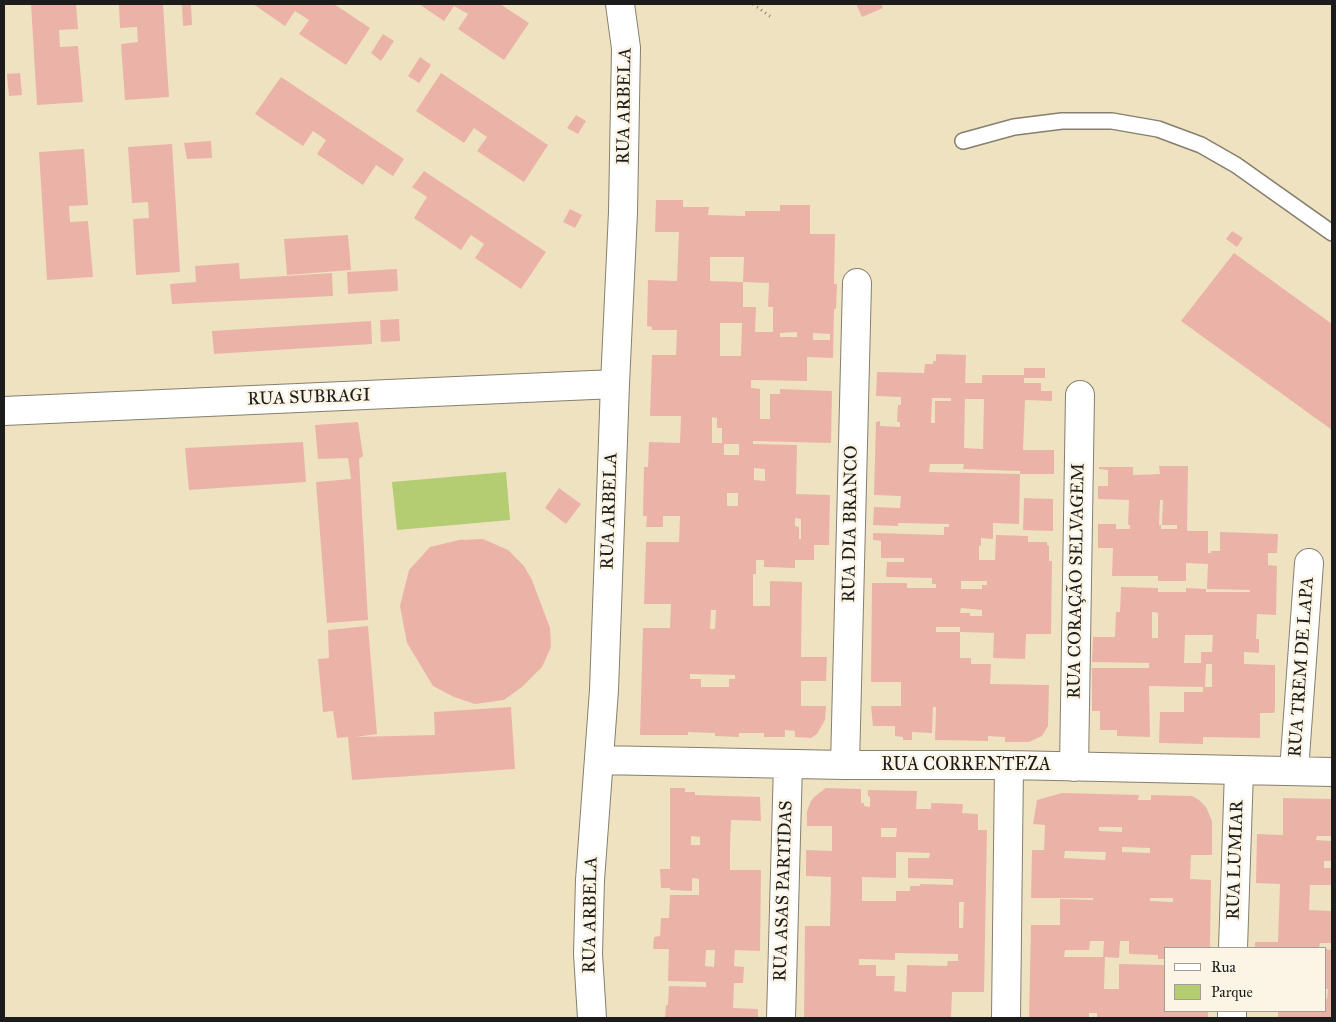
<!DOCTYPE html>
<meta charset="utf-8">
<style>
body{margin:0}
#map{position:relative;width:1336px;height:1022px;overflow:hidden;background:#efe2c1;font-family:"IM FELL Great Primer",serif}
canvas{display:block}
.frame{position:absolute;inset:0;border:5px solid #1c1c1c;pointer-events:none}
.legend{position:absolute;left:1164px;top:947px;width:162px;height:65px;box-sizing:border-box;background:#fcf5e5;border:1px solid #a29e95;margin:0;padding:6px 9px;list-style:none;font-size:15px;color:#1c1c1c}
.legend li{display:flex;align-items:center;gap:10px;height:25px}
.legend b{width:25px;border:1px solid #a29e95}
</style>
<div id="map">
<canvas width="1336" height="1022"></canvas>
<div class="frame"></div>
<ul class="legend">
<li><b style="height:6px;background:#fff"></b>Rua</li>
<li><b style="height:14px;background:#b4cd72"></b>Parque</li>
</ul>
</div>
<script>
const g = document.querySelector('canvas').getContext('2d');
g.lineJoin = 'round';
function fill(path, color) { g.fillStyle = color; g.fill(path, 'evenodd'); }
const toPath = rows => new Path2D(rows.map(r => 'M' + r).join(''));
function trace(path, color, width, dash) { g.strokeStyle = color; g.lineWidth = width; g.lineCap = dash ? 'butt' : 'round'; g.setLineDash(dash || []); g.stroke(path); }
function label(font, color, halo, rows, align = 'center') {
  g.font = font + ' "IM FELL Great Primer",serif'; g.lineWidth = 5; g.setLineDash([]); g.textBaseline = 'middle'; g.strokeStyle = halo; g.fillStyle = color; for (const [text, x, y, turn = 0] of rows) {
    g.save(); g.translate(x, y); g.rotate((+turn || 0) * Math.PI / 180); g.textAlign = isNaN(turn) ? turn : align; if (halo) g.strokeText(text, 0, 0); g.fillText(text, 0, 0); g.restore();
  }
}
fill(toPath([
 [506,472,510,520,397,530,392,482]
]), '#b4cd72');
fill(toPath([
 [31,4,76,4,78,29,59,30,60,47,78,46,83,102,37,105],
 [119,4,163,4,169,97,125,100,121,44,138,42,137,27,120,28],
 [182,4,191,4,192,25,183,26],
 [253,4,334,4,370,28,346,65,299,34,309,20,295,11,285,26],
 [419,4,500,4,529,23,504,60,458,29,468,14,454,6,444,21],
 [856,4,881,4,883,8,862,17],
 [383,34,394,41,381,61,371,53],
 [420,57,431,65,419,83,408,76],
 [20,73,22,95,9,96,7,74],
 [441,73,548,145,524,182,477,151,487,137,474,128,464,143,416,111],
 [281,77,404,159,393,176,376,165,363,185,317,154,326,140,313,131,303,146,255,114],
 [576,115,586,121,578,134,567,128],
 [211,141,212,158,187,159,184,143],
 [172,144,180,272,136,275,133,219,149,218,148,202,132,203,128,147],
 [84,149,88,205,69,206,70,222,88,221,93,277,47,280,39,152],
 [424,171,546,252,521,289,475,258,484,244,471,235,461,250,414,218,427,197,412,187],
 [656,200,683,200,683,207,709,207,708,215,745,216,745,211,780,211,780,205,810,205,810,234,835,234,834,284,837,284,836,309,834,309,833,358,807,357,807,381,751,380,751,388,760,389,760,419,770,419,770,394,780,394,780,389,832,391,831,443,753,441,753,444,797,445,796,494,830,495,829,545,814,545,814,560,795,560,795,568,764,567,764,560,756,560,756,574,753,574,753,606,770,606,770,581,802,582,801,657,827,657,826,681,801,681,801,706,826,706,825,720,817,734,811,738,795,737,795,731,785,730,785,737,764,737,764,733,739,733,739,737,715,736,715,733,688,732,688,735,640,735,643,628,670,628,671,604,644,604,646,542,679,542,680,516,663,516,663,527,646,527,647,516,643,516,644,467,648,467,649,442,680,443,681,416,650,416,652,355,676,355,677,330,652,330,652,327,647,326,648,280,677,281,679,232,655,232],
 [710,257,744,257,743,282,769,283,768,307,773,307,773,332,755,332,756,307,743,307,743,282,710,281],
 [720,323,742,323,741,356,720,356],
 [797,332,797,337,780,337,780,333],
 [813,333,830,334,830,340,813,340],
 [712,417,717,418,717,428,722,428,722,443,712,443],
 [724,444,739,444,739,455,724,455],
 [754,468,765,469,765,481,754,480],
 [727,493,738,493,738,506,727,506],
 [795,518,801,519,801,539,799,539,799,527,795,526],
 [711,610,716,610,715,629,710,629],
 [690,674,735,675,735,679,729,679,729,687,701,687,701,679,690,679],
 [570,209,582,215,575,228,563,222],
 [1232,231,1243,238,1237,247,1226,239],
 [348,235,351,270,287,275,284,239],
 [1234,253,1332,324,1332,430,1181,321],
 [239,263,240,279,332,273,333,296,172,304,170,284,196,282,195,266],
 [397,269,398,291,348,294,347,272],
 [399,319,400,341,381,342,380,320],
 [371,321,372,344,214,354,212,331],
 [936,354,966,355,965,383,982,383,982,375,1024,375,1024,368,1045,368,1045,378,1024,378,1024,383,1041,383,1041,391,1052,391,1052,401,1025,400,1023,450,1054,450,1054,474,1020,474,1020,471,963,469,964,464,930,464,929,472,1020,474,1019,524,993,523,993,539,981,538,981,546,979,545,979,560,995,560,996,535,1028,536,1028,542,1047,542,1047,545,1049,546,1049,561,1052,561,1051,634,1026,634,1025,659,993,658,994,633,960,632,960,627,936,627,936,632,960,632,960,658,971,658,971,664,991,664,990,684,1049,685,1048,726,1042,736,1029,742,1005,742,1005,737,988,736,988,741,935,740,936,707,933,707,932,733,912,732,912,740,903,740,903,737,895,736,895,726,873,726,871,706,901,706,901,682,871,682,872,583,907,583,907,588,936,588,936,584,932,584,932,578,886,577,887,562,904,562,904,558,881,558,881,541,873,540,873,533,944,535,944,527,949,527,949,524,898,523,898,526,873,525,874,507,900,508,901,496,874,495,876,422,880,421,880,426,900,427,900,422,897,422,898,405,901,405,901,397,876,396,877,372,924,373,925,364,933,364,933,361,936,361],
 [932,398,951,398,951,401,935,401,935,423,931,423],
 [965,399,984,399,983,449,964,448],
 [961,581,987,581,987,585,982,585,982,589,961,589],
 [961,608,982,610,982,616,970,616,970,613,960,613],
 [358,422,363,456,359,459,368,620,327,623,316,482,351,479,348,458,318,459,315,425],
 [303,442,306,482,189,490,185,448],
 [1159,466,1188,466,1187,531,1208,531,1208,553,1211,553,1211,551,1220,551,1220,532,1278,534,1277,553,1268,553,1268,565,1277,566,1276,615,1257,614,1256,639,1259,639,1259,653,1244,652,1244,664,1275,665,1275,710,1274,713,1260,713,1260,738,1203,737,1203,744,1159,743,1160,712,1184,712,1184,692,1203,692,1203,687,1149,686,1150,737,1117,736,1117,730,1100,730,1100,711,1092,711,1092,668,1149,668,1149,663,1092,662,1093,637,1115,637,1116,612,1120,612,1121,587,1158,588,1158,592,1186,592,1186,588,1206,589,1206,592,1250,592,1250,590,1207,589,1208,564,1186,563,1186,581,1158,581,1158,576,1112,576,1113,548,1098,548,1098,524,1116,524,1116,529,1130,529,1130,525,1128,525,1129,500,1098,499,1098,486,1108,486,1108,470,1099,469,1099,467,1133,467,1133,475,1160,474],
 [1160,500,1163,500,1162,525,1177,525,1177,529,1161,529,1161,525,1159,525],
 [1152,612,1158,613,1158,638,1152,638],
 [1185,635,1213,635,1212,652,1201,652,1201,663,1184,663],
 [1206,664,1212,664,1212,687,1205,687],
 [559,488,581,504,566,524,545,508],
 [1024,498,1053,499,1053,531,1023,530],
 [483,539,508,550,524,566,532,580,550,628,551,647,542,667,522,687,504,700,475,704,454,697,433,686,407,643,400,606,409,570,430,547,459,540],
 [368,626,377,734,356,737,435,735,434,712,511,707,515,769,352,780,348,737,337,738,333,711,323,712,318,659,329,658,328,630],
 [670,788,685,788,685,792,695,792,695,795,760,797,761,821,731,820,730,845,730,870,761,870,760,951,735,950,734,966,744,967,743,983,734,983,733,1008,758,1009,758,1018,665,1018,666,1005,668,1005,669,986,706,987,706,982,668,981,669,949,653,949,654,937,660,936,661,918,669,918,670,895,699,895,699,879,692,878,692,891,670,890,670,888,661,888,660,869,670,869],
 [691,836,700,837,700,845,691,845],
 [706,950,715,950,714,967,705,966],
 [826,788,861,789,861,803,864,803,864,806,870,807,870,797,868,796,868,790,917,791,916,809,931,809,931,803,963,804,962,813,978,814,978,830,987,830,984,992,952,992,951,1018,804,1018,805,926,830,926,831,877,806,876,806,850,832,851,832,826,807,826,807,811,811,801,814,797],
 [881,828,897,828,896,837,881,837],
 [896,852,930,853,929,858,908,858,908,878,953,879,953,885,920,884,920,886,910,886,910,891,896,891,896,901,862,901,862,877,896,878],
 [959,902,964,902,963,928,959,928],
 [895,953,958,954,958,961,948,961,947,966,907,965,906,992,894,991,895,976,876,976,876,965,859,965,859,959,895,960],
 [1062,793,1139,795,1138,800,1151,800,1151,795,1192,796,1199,800,1206,807,1212,821,1212,855,1191,855,1190,879,1211,880,1210,948,1165,948,1165,959,1158,959,1158,955,1129,954,1129,941,1120,941,1119,958,1105,957,1104,989,1119,989,1119,964,1165,965,1165,1011,1208,1011,1208,1018,1097,1018,1097,1013,1089,1013,1089,1018,1029,1018,1031,925,1060,925,1060,899,1093,900,1093,898,1031,898,1032,850,1044,850,1045,825,1033,824,1037,800],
 [1099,827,1122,827,1122,832,1099,831],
 [1122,847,1150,848,1150,853,1122,852],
 [1065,851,1106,852,1105,860,1064,858],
 [1150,898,1173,898,1173,902,1150,901],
 [1090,941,1104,941,1103,957,1064,957,1065,950,1089,950],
 [1283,798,1332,799,1332,836,1317,836,1316,840,1332,841,1332,861,1324,861,1324,868,1332,868,1332,885,1310,885,1309,910,1332,911,1332,943,1320,943,1319,948,1255,948,1255,942,1278,942,1280,884,1256,883,1257,834,1283,835],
 [1325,949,1332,950,1332,1018,1278,1018,1278,1011,1325,1011,1325,999,1327,999,1328,989,1325,989]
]), '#ebb3a8');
const service = toPath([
 [963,141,1014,127,1062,121,1112,121,1158,129,1201,145,1236,165,1332,233]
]);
const minor = toPath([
 [4,411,615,384],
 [599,760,845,765,1009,765,1332,772],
 [845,765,857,283],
 [1074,767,1080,395],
 [1294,771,1309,563],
 [1233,948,1239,771],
 [592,1018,588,954,590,880,604,690,615,384,623,212,626,48,620,4],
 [781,1018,788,764],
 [1006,1018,1009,765],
 [1232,1018,1232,1011]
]);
trace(service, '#867f6e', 18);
trace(minor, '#867f6e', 30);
trace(toPath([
 [753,4,771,17]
]), '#867f6e', 3, [1, 4]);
trace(service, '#fff', 15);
trace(minor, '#fff', 28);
label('18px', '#1c1c1c', '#fcf5e5', [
 ["RUA ARBELA",625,106,-89],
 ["RUA SUBRAGI",309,398,-2],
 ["RUA ARBELA",610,511,-88],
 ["RUA DIA BRANCO",851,524,-89],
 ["RUA CORAÇÃO SELVAGEM",1077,581,-89],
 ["RUA TREM DE LAPA",1302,667,-86],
 ["RUA CORRENTEZA",966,766],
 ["RUA LUMIAR",1236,860,-88],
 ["RUA ASAS PARTIDAS",784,891,-88],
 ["RUA ARBELA",591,915,-89]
]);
</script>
